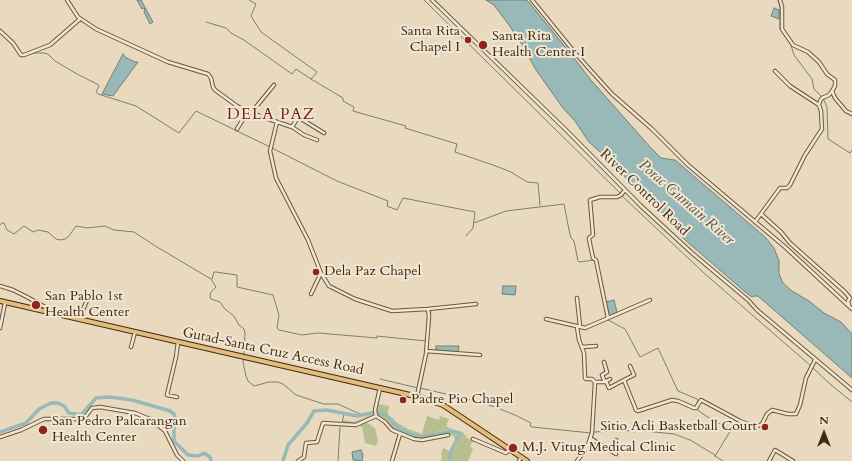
<!DOCTYPE html>
<style>
body{margin:0}
#map{position:relative;width:852px;height:461px;overflow:hidden;background:#e8d9bf;font-family:Cardo,serif}
canvas{display:block}
.north{position:absolute;left:804px;top:413px;width:40px;height:40px;-webkit-text-stroke:3px #f0e6d5;paint-order:stroke;rotate:0deg;font-size:11px;font-weight:700;line-height:16px;text-align:center;color:#422a0c}
.north::after{content:'';display:block;margin:auto;width:14px;height:18px;background:#422a0c;clip-path:polygon(50% 0,100% 100%,50% 72%,0 100%)}
</style>
<div id="map">
<canvas width="852" height="461"></canvas>
<div class="north">N</div>
</div>
<script>
const g = document.querySelector('canvas').getContext('2d');
g.lineJoin = 'round';
function fill(path, color) { g.fillStyle = color; g.fill(path, 'evenodd'); }
const toPath = rows => new Path2D(rows.map(r => 'M' + r).join(''));
function trace(path, color, width, dash) { g.strokeStyle = color; g.lineWidth = width; g.lineCap = dash ? 'butt' : 'round'; g.setLineDash(dash || []); g.stroke(path); }
function label(font, color, halo, rows, align = 'center') {
  g.font = font + ' Cardo,serif'; g.lineWidth = 4; g.setLineDash([]); g.textBaseline = 'middle'; g.strokeStyle = halo; g.fillStyle = color; for (const [text, x, y, turn = 0] of rows) {
    g.save(); g.translate(x, y); g.rotate((+turn || 0) * Math.PI / 180); g.textAlign = isNaN(turn) ? turn : align; if (halo) g.strokeText(text, 0, 0); g.fillText(text, 0, 0); g.restore();
  }
}
fill(toPath([
 [378,404,389,406,388,414,377,411],
 [375,413,375,416,359,426,341,426,343,420,354,422],
 [377,413,385,416,391,420,396,428,407,433,406,437,392,430,377,417],
 [427,416,439,420,440,416,449,419,446,426,452,429,436,432,435,433,422,436,397,427,394,421,408,429,422,434],
 [366,422,375,428,378,440,376,446,365,443,363,431,362,427,359,427],
 [462,431,467,438,473,441,470,446,473,449,468,461,451,461,452,452,456,446],
 [452,432,459,434,457,439,454,439,454,436,450,435,420,440,426,437],
 [443,448,450,451,449,461,441,461,442,457,441,454]
]), '#b7bf91');
const water = toPath([
 [137,0,141,0,153,22,150,24,144,12,145,9,144,8,142,9,137,0],
 [486,0,527,0,571,54,590,79,651,148,661,158,675,160,765,237,774,248,779,261,779,274,783,283,792,291,809,301,824,313,841,322,852,334,852,378,758,296,754,296,752,297,744,291,684,239,665,216,644,197,612,163,589,142,575,121,563,108,536,70,521,43,509,25,494,5,486,0],
 [774,8,779,10,779,19,771,16,774,8],
 [123,54,125,57,135,62,138,62,113,96,102,94,123,54],
 [503,286,516,286,515,295,502,294,503,286],
 [614,300,617,312,609,317,606,302,614,300],
 [436,346,459,346,458,352,436,350,436,346],
 [361,450,363,455,362,461,353,460,352,452,361,450]
]);
fill(water, '#98b9b7');
trace(water, '#768073', 1);
trace(toPath([
 [249,0,256,4,251,16,261,32,317,72,311,79,343,98,343,101,354,107,353,111,406,126,405,128,457,144,455,152,493,165,511,172,527,182,538,183,540,205],
 [424,0,621,194],
 [778,0,780,7,780,29,791,45,794,55,812,79,814,89,823,98,827,107,828,139,850,153,852,150],
 [206,22,226,28,231,33,244,40,292,74,296,69,311,79],
 [33,53,43,53,48,54,55,61,77,74,97,84,99,86,96,92,98,94,136,106,179,133,196,111,270,147],
 [272,148,337,181,388,201,387,206,397,210,403,198,475,212,473,228,466,236],
 [622,196,704,273,811,366],
 [474,223,506,211,564,204,569,230,571,238,574,241,578,261,579,262,595,260],
 [0,225,2,223,4,223,7,230,14,234,24,226,33,232,38,230,48,232,56,239,61,240,65,239,69,236,76,226,87,228,105,226,114,230,134,232,157,247,211,279,216,287,211,292,210,296,211,299,220,302,225,309,234,316,239,325,244,329,245,333,244,354],
 [212,279,214,272,216,272,237,275,237,287,273,295,279,315,277,328,279,330,302,335,318,333,377,338,377,336,426,341],
 [608,320,625,329,640,357,658,348,678,391,697,399,698,401,696,405],
 [428,341,431,310],
 [244,358,243,362,246,376,248,381,254,386,269,382,278,382,283,384,296,395,324,404,338,404,362,415],
 [813,368,830,384,852,402],
 [380,379,418,388],
 [420,388,476,401,495,407,515,415,531,423,530,426,532,427,591,433],
 [695,408,706,416,731,430,715,456],
 [342,423,344,414],
 [593,432,617,431,619,429,635,432,636,430,674,434,690,440,715,455,715,456,723,461],
 [338,461,340,427]
]), '#768073', 1);
trace(toPath([
 [0,432,26,423,39,409,51,403,58,403,64,406,69,413,81,415,96,398,109,397,132,400,170,411,174,414,176,420,174,429,174,441,188,455,198,456,204,453,210,457,211,461],
 [283,461,288,445,307,423,314,411,327,410,357,416,377,412,386,415,392,420,397,428,414,435,422,437,452,431,460,433,460,434,451,451,450,461]
]), '#98b9b7', 3.5);
const minor = toPath([
 [67,0,78,17,96,29,168,62,208,74,211,78,213,87,215,90,237,106,251,113,292,127,304,135,317,140],
 [432,0,566,130,641,206,692,253,748,300,757,310,852,390],
 [532,0,576,54,612,94,652,129,688,165,785,247,852,309],
 [780,0,782,7,782,29,784,32,793,45,808,52,819,62,827,74,835,80,835,86,832,91,835,98,846,111,852,114],
 [0,31,13,43,21,55,24,55,50,45,80,19],
 [775,71,790,86,819,105],
 [251,113,274,85],
 [277,122,270,151,276,178,308,240,321,273,329,286,355,299,392,311,428,309,429,316,426,354,417,396],
 [292,127,298,117,324,133],
 [237,129,248,111],
 [761,214,781,232,790,243,845,292,850,298,848,301,849,305],
 [755,222,780,188,787,188,790,185,805,155,822,129,821,111,819,105,820,101,822,98,829,95,832,91],
 [0,286,13,290,27,297,45,307,47,311],
 [311,294,321,273],
 [577,298,580,326],
 [428,309,476,304],
 [608,318,596,260,593,258,589,239,589,238,593,235,590,200,600,197,617,197,621,195,625,190],
 [79,319,88,298],
 [546,319,585,328,650,300],
 [577,327,579,340,584,353,585,378,586,379,592,379,595,382,605,382,610,379],
 [0,328,5,303],
 [131,347,135,332],
 [582,347,596,346],
 [426,351,480,355],
 [604,362,607,372,602,375,605,382],
 [624,380,634,375,630,366],
 [606,381,609,388,624,380,636,410,638,411,672,400,678,401,694,408,696,408,701,400,740,421,756,427,762,424,767,414,772,410,788,414,796,414,800,405,806,378,815,360],
 [177,397,167,395,176,357,178,342],
 [376,416,385,422,392,430,414,439,422,440,448,435],
 [376,416,375,410,380,388],
 [0,437,21,430,44,419,82,419,86,416,92,408,100,407,135,413,152,420,165,431,177,455,183,461],
 [590,438,616,454],
 [473,439,506,453,509,450],
 [614,452,616,440],
 [298,461,304,457,306,443,317,442,323,423,356,425,376,416],
 [392,461,400,434],
 [519,461,521,457],
 [577,461,587,448,592,433,595,382],
 [769,461,775,450,793,461]
]);
const major = toPath([
 [0,301,419,397,443,405,527,461]
]);
trace(minor, '#6c5639', 4.5);
trace(major, '#422a0c', 6);
trace(minor, '#f0e6d5', 2.5);
trace(major, '#e4bc80', 4);
for (const [x, y, r, color] of [
 [468,40,4,"#8f2418"],
 [483,45,5,"#8f2418"],
 [316,272,4,"#8f2418"],
 [36,305,5,"#8f2418"],
 [403,400,4,"#8f2418"],
 [765,427,4,"#8f2418"],
 [43,430,5,"#8f2418"],
 [513,448,5,"#8f2418"]
]) { const dot = new Path2D(); dot.arc(x, y, r, 0, 2 * Math.PI); g.fillStyle = color; g.fill(dot); trace(dot, '#f0e6d5', 1.5); }
label('14px', '#422a0c', '#f0e6d5', [
 ["Santa Rita",460,32,"right"],
 ["Chapel I",460,48,"right"],
 ["Santa Rita",492,37],
 ["Health Center I",492,53],
 ["Dela Paz Chapel",324,272],
 ["San Pablo 1st",45,297],
 ["Health Center",45,313],
 ["Padre Pio Chapel",411,400],
 ["San Pedro Palcarangan",52,422],
 ["Health Center",52,438],
 ["Sitio Acli Basketball Court",757,427,"right"],
 ["M.J. Vitug Medical Clinic",522,448]
], 'left');
label('14px', '#422a0c', '#f0e6d5', [
 ["River Control Road",644,193,44],
 ["Gutad-Santa Cruz Access Road",273,352,12]
]);
label('italic 15px', '#584e37', '#f0e6d5', [
 ["Porac Gumain River",686,203,41]
]);
g.letterSpacing = '1px';
label('16px', '#7a1f14', '#f0e6d5', [
 ["DELA PAZ",271,115]
]);
g.letterSpacing = '0px';
</script>
